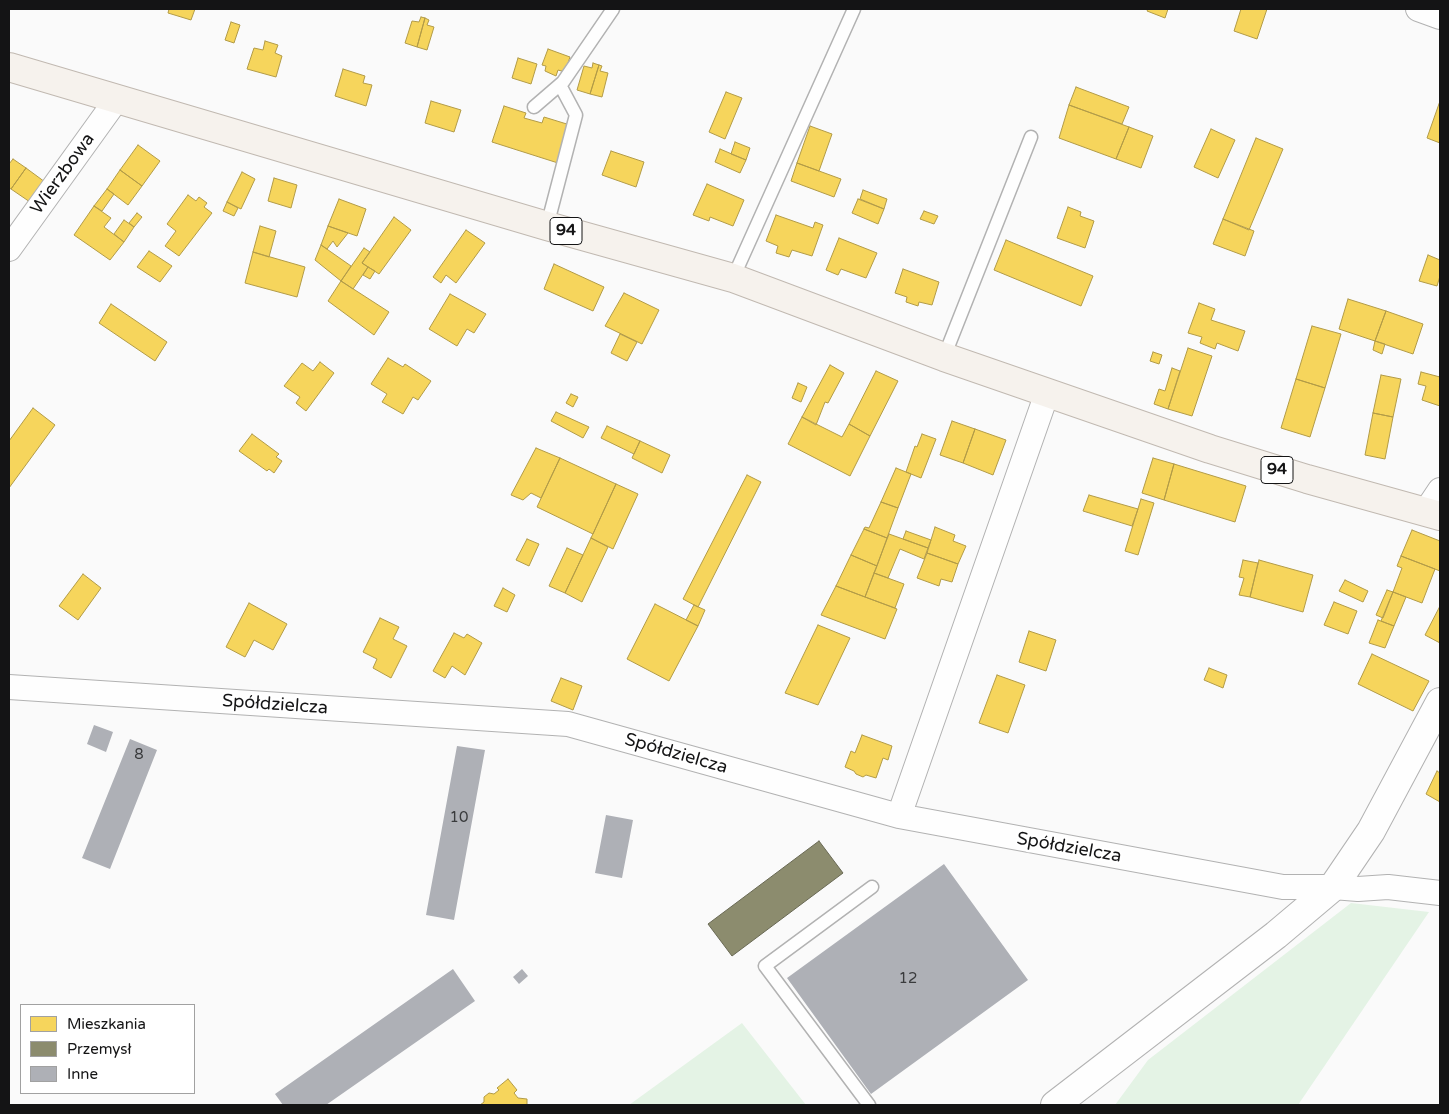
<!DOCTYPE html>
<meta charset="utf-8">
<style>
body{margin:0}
#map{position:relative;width:1449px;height:1114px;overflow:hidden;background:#fafafa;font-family:"Varela Round",sans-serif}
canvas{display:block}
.frame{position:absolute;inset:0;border:10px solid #141415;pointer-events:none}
.legend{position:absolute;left:20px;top:1004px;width:175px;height:90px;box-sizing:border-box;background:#fff;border:1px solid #a1a1a1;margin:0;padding:6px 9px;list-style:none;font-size:15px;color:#141415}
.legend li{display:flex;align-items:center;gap:10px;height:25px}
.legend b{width:25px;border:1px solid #a1a1a1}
</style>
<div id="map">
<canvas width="1449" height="1114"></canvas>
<div class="frame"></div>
<ul class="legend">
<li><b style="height:14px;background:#f6d55c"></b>Mieszkania</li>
<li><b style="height:14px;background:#8c8c6e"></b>Przemysł</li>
<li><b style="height:14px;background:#aeb0b6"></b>Inne</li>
</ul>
</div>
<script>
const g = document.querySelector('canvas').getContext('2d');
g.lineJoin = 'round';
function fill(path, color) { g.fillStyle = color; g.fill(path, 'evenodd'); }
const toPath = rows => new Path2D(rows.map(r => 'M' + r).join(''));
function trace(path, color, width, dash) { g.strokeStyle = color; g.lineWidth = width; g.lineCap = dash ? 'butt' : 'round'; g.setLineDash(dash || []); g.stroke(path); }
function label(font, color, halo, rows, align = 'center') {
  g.font = font + ' "Varela Round",sans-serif'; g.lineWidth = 5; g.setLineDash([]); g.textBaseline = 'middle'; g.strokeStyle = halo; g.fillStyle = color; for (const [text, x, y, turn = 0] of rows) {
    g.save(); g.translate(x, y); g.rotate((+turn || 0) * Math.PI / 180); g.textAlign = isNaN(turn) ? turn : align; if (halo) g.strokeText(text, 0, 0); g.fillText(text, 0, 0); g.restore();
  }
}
fill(toPath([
 [1351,903,1429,912,1298,1105,1115,1105,1148,1060],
 [742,1023,806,1105,629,1105]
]), '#e4f3e5');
const homes = toPath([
 [169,9,195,9,191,20,168,13,169,9],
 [1148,9,1168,9,1165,18,1147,11,1148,9],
 [1241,9,1267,9,1257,39,1234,31,1241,9],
 [421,17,425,18,417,47,405,43,412,21,419,22,421,17],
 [425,18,429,20,427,25,434,27,427,50,417,47,425,18],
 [231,22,240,25,234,43,225,40,231,22],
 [265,41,278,45,275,53,282,56,276,77,247,69,254,48,263,50,265,41],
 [548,49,570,57,565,72,558,70,556,76,545,71,546,66,542,65,548,49],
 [518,58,537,64,531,84,512,78,518,58],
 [593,63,599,65,590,94,577,90,584,66,592,68,593,63],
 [599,65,602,66,600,71,608,73,602,97,590,94,599,65],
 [343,69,365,76,363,83,372,85,366,106,335,96,343,69],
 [1076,87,1129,107,1122,124,1069,105,1076,87],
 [726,92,742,98,725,139,709,132,726,92],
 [431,101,461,110,454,132,425,123,431,101],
 [1440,101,1440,143,1427,138,1440,101],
 [1069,105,1129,127,1116,159,1059,138,1069,105],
 [504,106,526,113,524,118,542,123,544,117,570,125,558,163,492,142,504,106],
 [810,126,832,134,819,171,797,163,810,126],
 [1129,127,1153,136,1141,168,1116,159,1129,127],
 [1211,129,1235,140,1218,178,1194,167,1211,129],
 [1256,138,1283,149,1249,230,1223,219,1256,138],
 [735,142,750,148,746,160,731,154,735,142],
 [138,145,160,161,142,186,120,170,138,145],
 [720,149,746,160,740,173,715,162,720,149],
 [611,151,644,162,636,187,602,175,611,151],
 [13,159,26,168,11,189,9,188,9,164,13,159],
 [797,163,841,179,834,197,791,181,797,163],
 [26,168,45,182,30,202,11,189,26,168],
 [120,170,142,186,128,205,107,189,120,170],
 [242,172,255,179,241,209,227,202,242,172],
 [274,178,297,185,291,208,268,201,274,178],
 [707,184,744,200,733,226,710,217,709,221,693,215,707,184],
 [107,189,114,194,102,211,94,206,107,189],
 [863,190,887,199,884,209,860,199,863,190],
 [188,195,196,201,199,197,207,203,204,207,212,213,179,256,165,246,176,231,167,224,188,195],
 [339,199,366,209,357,236,328,226,339,199],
 [858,199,884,209,878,224,852,213,858,199],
 [227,202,238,208,234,216,223,211,227,202],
 [94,206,111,218,104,227,124,242,110,260,74,235,94,206],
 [1068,207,1081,212,1080,216,1094,221,1085,248,1057,238,1068,207],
 [924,211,938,216,934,224,920,219,924,211],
 [137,213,142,217,134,227,129,223,137,213],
 [776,215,813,228,815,222,823,225,812,256,792,250,789,257,776,253,778,246,766,241,776,215],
 [394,217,411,230,379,274,362,263,394,217],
 [1223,219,1254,231,1245,256,1213,244,1223,219],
 [124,220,134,227,124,242,114,234,124,220],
 [260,226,276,231,269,257,253,252,260,226],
 [328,226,348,233,337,247,333,241,327,249,321,245,328,226],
 [466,230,485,243,456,283,446,275,441,283,433,277,466,230],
 [839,238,877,253,866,278,841,269,838,275,826,270,839,238],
 [1006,240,1093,276,1081,306,994,270,1006,240],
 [321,245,351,266,341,281,315,260,321,245],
 [364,248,370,252,362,263,368,267,353,289,341,281,364,248],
 [149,251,172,266,160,282,137,267,149,251],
 [253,252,305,267,297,297,245,283,253,252],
 [1428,255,1440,260,1440,276,1437,286,1419,281,1428,255],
 [554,264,604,287,593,311,544,289,554,264],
 [368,267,375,271,370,279,363,275,368,267],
 [903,269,939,282,932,305,919,302,918,306,906,302,907,297,895,293,903,269],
 [341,281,389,312,374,335,328,301,341,281],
 [624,293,659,310,642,344,605,326,624,293],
 [450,294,486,314,474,333,467,329,457,346,429,329,450,294],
 [1348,299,1386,311,1375,341,1339,329,1348,299],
 [1199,303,1215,309,1211,320,1245,331,1238,351,1217,343,1215,349,1200,343,1202,337,1188,333,1199,303],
 [111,304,167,342,155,361,99,323,111,304],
 [1386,311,1423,324,1413,354,1375,341,1386,311],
 [1312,326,1341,334,1325,388,1296,379,1312,326],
 [620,334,637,342,627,361,611,353,620,334],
 [1375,341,1385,344,1382,354,1373,350,1375,341],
 [1188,348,1212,356,1192,416,1168,409,1188,348],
 [1153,352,1162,355,1159,364,1150,361,1153,352],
 [388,358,403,367,405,364,431,381,418,400,413,397,403,414,382,402,387,394,371,384,388,358],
 [320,362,334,373,306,411,296,403,300,397,284,386,302,363,313,371,320,362],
 [830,365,844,373,828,403,825,402,816,425,802,417,830,365],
 [1172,368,1180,371,1168,409,1154,404,1159,389,1165,391,1172,368],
 [876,371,898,381,870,436,849,424,876,371],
 [1421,372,1440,377,1440,406,1422,400,1426,386,1418,384,1421,372],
 [1381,375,1401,379,1393,417,1373,413,1381,375],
 [1296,379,1325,388,1310,437,1281,428,1296,379],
 [798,383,807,387,801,402,792,398,798,383],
 [571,394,578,397,573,407,566,403,571,394],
 [33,408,55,425,9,488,9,441,33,408],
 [556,412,589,427,583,438,551,421,556,412],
 [1373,413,1393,417,1385,459,1365,455,1373,413],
 [802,417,842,437,849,424,870,436,850,476,788,444,802,417],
 [952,421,975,429,963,463,940,455,952,421],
 [607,426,640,441,634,454,601,438,607,426],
 [975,429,1006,440,993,475,963,463,975,429],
 [252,434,279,454,276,457,282,461,274,473,269,469,267,471,239,451,252,434],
 [922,434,936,439,921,478,906,472,915,446,917,447,922,434],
 [640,441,670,455,662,473,632,458,640,441],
 [536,448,560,458,541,498,531,493,523,500,511,495,536,448],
 [560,458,616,484,593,534,537,507,560,458],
 [1153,458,1174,464,1164,500,1142,493,1153,458],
 [1174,464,1246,486,1235,522,1164,500,1174,464],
 [896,468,911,474,898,508,881,502,896,468],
 [747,475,761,482,698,607,683,599,747,475],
 [616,484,638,494,613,549,591,538,616,484],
 [1089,495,1138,509,1132,526,1083,511,1089,495],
 [1141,499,1154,503,1138,555,1125,551,1141,499],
 [881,502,898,508,887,538,864,529,865,527,869,528,881,502],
 [935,527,955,535,953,541,966,546,958,564,927,553,935,527],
 [864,529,887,538,877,566,851,555,864,529],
 [1412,530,1440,541,1440,571,1401,556,1412,530],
 [906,531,931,540,928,548,903,539,906,531],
 [889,534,928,548,924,559,900,549,888,578,874,573,889,534],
 [591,538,608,547,582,602,565,593,591,538],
 [527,539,539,544,529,566,516,560,527,539],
 [567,548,583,555,565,593,549,586,567,548],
 [927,553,958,564,952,582,941,579,939,586,917,578,927,553],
 [851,555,877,566,865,597,836,586,851,555],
 [1401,556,1435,569,1422,603,1393,592,1402,568,1397,566,1401,556],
 [1243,560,1258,563,1250,597,1239,595,1244,578,1239,577,1243,560],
 [1259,560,1313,575,1303,612,1250,597,1259,560],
 [874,573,904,584,895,608,865,597,874,573],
 [83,574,101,588,78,620,59,606,83,574],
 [1345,580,1368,591,1363,602,1339,591,1345,580],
 [836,586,897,609,885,639,821,615,836,586],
 [503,588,515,595,507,612,494,606,503,588],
 [1387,590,1393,592,1383,618,1376,615,1387,590],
 [1393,592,1406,597,1394,626,1381,621,1393,592],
 [1334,602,1357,611,1348,634,1324,625,1334,602],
 [249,603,287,624,273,650,254,640,245,657,226,647,249,603],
 [655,604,698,626,669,681,627,659,655,604],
 [694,605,705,610,698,626,686,620,694,605],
 [1440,606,1440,643,1425,635,1440,606],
 [380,618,399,627,393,639,407,646,391,678,373,668,377,659,363,652,380,618],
 [1378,620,1394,626,1385,648,1369,643,1378,620],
 [818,625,850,638,818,705,785,693,818,625],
 [1029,631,1056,640,1046,671,1019,662,1029,631],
 [454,633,464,638,467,634,482,643,465,675,452,666,445,678,433,671,454,633],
 [1372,654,1429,681,1413,711,1358,684,1372,654],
 [1209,668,1227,675,1223,688,1204,680,1209,668],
 [997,675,1025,685,1008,733,979,723,997,675],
 [561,678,582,686,573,710,551,701,561,678],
 [862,735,892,746,888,760,883,758,876,778,866,775,863,777,856,774,854,771,845,767,851,751,855,753,862,735],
 [1437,771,1440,773,1440,802,1426,794,1437,771],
 [508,1079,517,1090,514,1093,518,1098,527,1099,527,1105,480,1105,484,1102,484,1097,489,1093,494,1094,499,1090,497,1088,508,1079]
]);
fill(homes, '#f6d55c');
trace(homes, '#b29b47', 1);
const industry = toPath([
 [819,841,843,873,732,956,708,924,819,841]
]);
fill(industry, '#8c8c6e');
trace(industry, '#686853', 1);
fill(toPath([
 [94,725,113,732,106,752,87,744],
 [130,739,157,750,110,869,82,858],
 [457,746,485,750,454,920,426,915],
 [606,815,633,820,622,878,595,873],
 [944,864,1028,980,871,1094,787,978],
 [453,969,475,1001,326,1105,283,1105,275,1094],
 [522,969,528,976,519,984,513,977]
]), '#aeb0b6');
const lane = toPath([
 [534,107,563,82,613,9],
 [547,226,576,115,560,85],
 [733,278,854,9],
 [944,357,1031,137],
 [869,1105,765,966,872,887]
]);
const street = toPath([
 [1418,9,1440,17],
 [9,249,117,99],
 [1426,511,1440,490],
 [9,687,568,724,899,816,1283,887,1333,887,1358,889,1388,887,1440,893],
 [899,816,1047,393]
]);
const secondary = toPath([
 [1055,1105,1276,935,1333,887,1371,831,1440,702]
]);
const primary = toPath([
 [9,67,547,226,733,278,944,357,1210,449,1307,479,1440,516]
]);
trace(lane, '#b2b2b2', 15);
trace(street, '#b2b2b2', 26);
trace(secondary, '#b2b2b2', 30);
trace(primary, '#c1b9b1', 30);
trace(lane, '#fefefe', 12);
trace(street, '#fefefe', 24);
trace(secondary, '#fefefe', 28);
trace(primary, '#f6f2ed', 28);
label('15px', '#3a3b3d', null, [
 ["8",139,755],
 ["10",459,818],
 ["12",908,979]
]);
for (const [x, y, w] of [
 [566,231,32],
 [1277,470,32]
]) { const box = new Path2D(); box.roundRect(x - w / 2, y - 13.5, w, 27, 4); g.fillStyle = '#fff'; g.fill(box); trace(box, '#141415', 1); }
label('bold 16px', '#141415', null, [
 ["94",566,231],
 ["94",1277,470]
]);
label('18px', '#141415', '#fff', [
 ["Wierzbowa",63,174,-54],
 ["Spółdzielcza",275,705,4],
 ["Spółdzielcza",676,754,16],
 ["Spółdzielcza",1069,848,10]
]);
</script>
